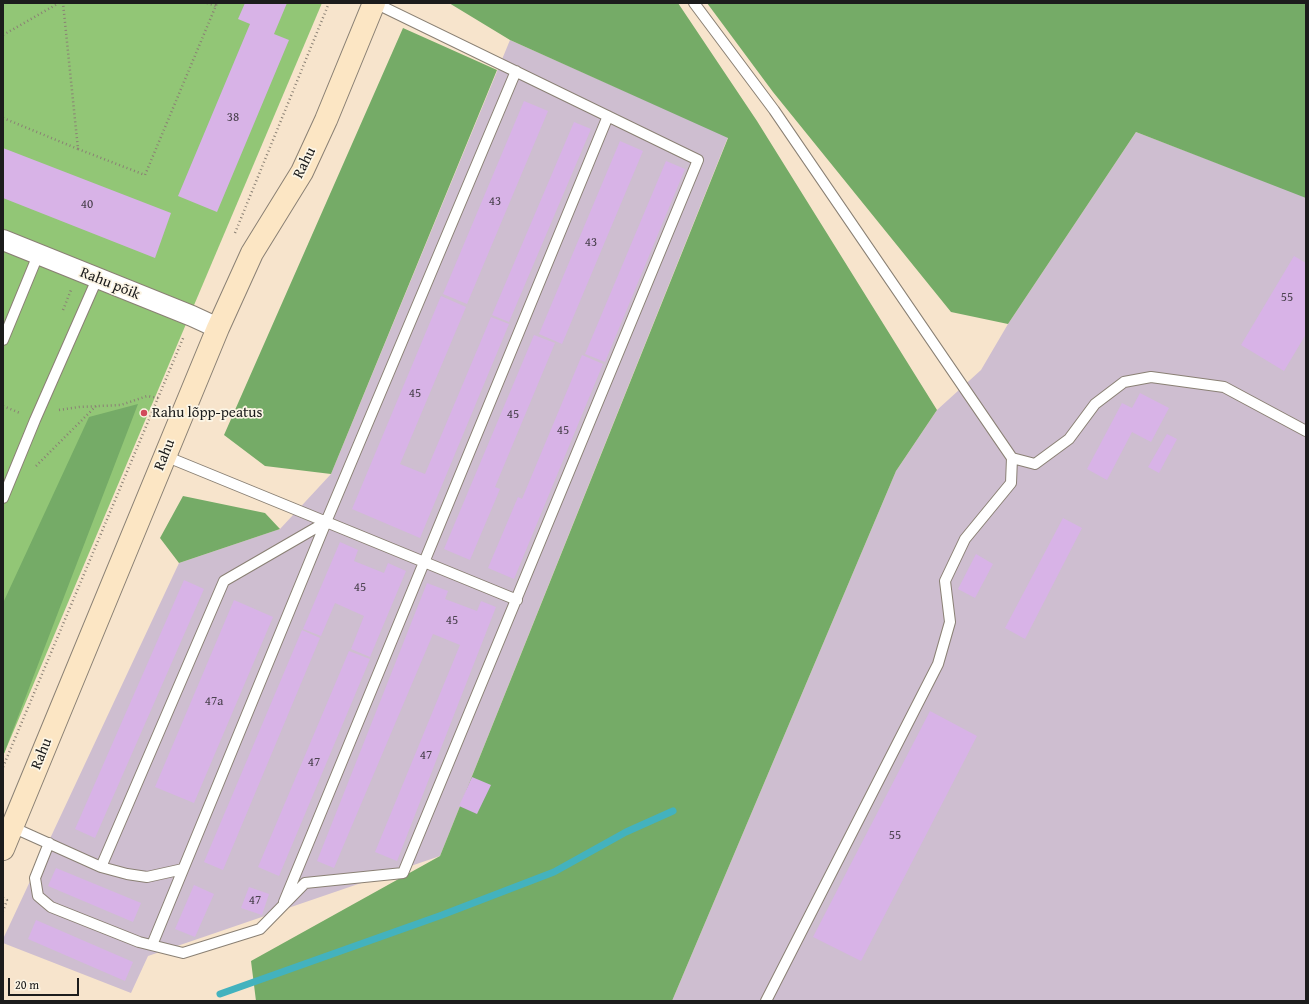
<!DOCTYPE html>
<meta charset="utf-8">
<style>
body{margin:0}
#map{position:relative;width:1309px;height:1004px;overflow:hidden;background:#f7e4cc;font-family:"Gentium Book Plus",serif}
canvas{display:block}
.frame{position:absolute;inset:0;border:4px solid #1c1c1c;pointer-events:none}
.scale{position:absolute;left:8px;top:978px;width:71px;height:18px;box-sizing:border-box;border:2px solid #1c1c1c;border-top:0;padding-left:5px;font-size:12px;line-height:14px;white-space:nowrap;color:#1c1c1c;-webkit-text-stroke:3px #fcf5e5;paint-order:stroke}
</style>
<div id="map">
<canvas width="1309" height="1004"></canvas>
<div class="frame"></div>
<div class="scale">20 m</div>
</div>
<script>
const g = document.querySelector('canvas').getContext('2d');
g.lineJoin = 'round';
function fill(path, color) { g.fillStyle = color; g.fill(path, 'evenodd'); }
const toPath = rows => new Path2D(rows.map(r => 'M' + r).join(''));
function trace(path, color, width, dash) { g.strokeStyle = color; g.lineWidth = width; g.lineCap = dash ? 'butt' : 'round'; g.setLineDash(dash || []); g.stroke(path); }
function label(font, color, halo, rows, align = 'center') {
  g.font = font + ' "Gentium Book Plus",serif'; g.lineWidth = 3.5; g.setLineDash([]); g.textBaseline = 'middle'; g.strokeStyle = halo; g.fillStyle = color; for (const [text, x, y, turn = 0] of rows) {
    g.save(); g.translate(x, y); g.rotate((+turn || 0) * Math.PI / 180); g.textAlign = isNaN(turn) ? turn : align; if (halo) g.strokeText(text, 0, 0); g.fillText(text, 0, 0); g.restore();
  }
}
fill(toPath([
 [510,40,728,137,440,856,148,956,131,993,3,943,3,939,179,563,280,529,331,474],
 [1136,132,1306,197,1306,1001,672,1001,896,471,937,410,981,370,1008,324]
]), '#cebed0');
fill(toPath([
 [3,3,322,3,3,756]
]), '#92c676');
fill(toPath([
 [449,3,678,3,757,121,937,410,896,471,672,1001,256,1001,251,961,440,856,728,138,510,40],
 [707,3,1306,3,1306,198,1136,132,1008,324,951,312,773,92],
 [403,28,497,70,331,474,265,466,224,435],
 [138,404,3,756,3,603,89,417],
 [183,496,265,513,280,529,179,563,160,538]
]), '#75ab67');
trace(toPath([
 [220,994,442,915,554,872,626,832,673,811]
]), '#43b2be', 7);
fill(toPath([
 [245,3,287,3,274,34,289,40,217,212,178,196,250,24,238,19],
 [524,101,548,111,467,304,443,294],
 [574,122,591,129,509,322,492,315],
 [620,141,643,151,562,344,539,334],
 [3,148,171,213,155,258,3,198],
 [666,161,685,169,605,362,585,354],
 [1294,256,1306,263,1306,334,1284,371,1241,345],
 [441,296,466,307,400,464,425,474,491,317,509,324,420,538,352,509],
 [534,335,555,343,495,487,500,489,470,560,444,549],
 [582,355,603,364,514,579,488,568,518,497,522,499],
 [1140,393,1169,408,1151,442,1132,432,1107,480,1087,469,1122,403,1132,408],
 [1167,434,1177,439,1159,473,1148,467],
 [1063,518,1082,528,1025,639,1005,628],
 [340,542,358,550,354,561,384,573,388,563,406,571,370,657,351,649,364,616,335,603,321,636,303,629],
 [976,554,993,564,975,598,958,589],
 [184,580,204,589,95,838,75,829],
 [427,583,448,591,445,599,477,611,481,601,496,607,397,861,375,852,460,645,433,634,334,868,317,861],
 [234,600,273,617,194,803,155,787],
 [302,630,320,638,223,870,204,862],
 [349,651,370,659,279,876,258,867],
 [930,711,977,736,861,961,813,937],
 [472,777,491,785,477,814,459,806],
 [56,868,141,903,133,922,48,886],
 [194,885,214,894,195,937,175,929],
 [249,887,269,894,262,915,241,908],
 [36,920,133,962,125,981,28,939]
]), '#d8b3e7');
const lane = toPath([
 [694,3,774,110,1012,458,1011,483,965,539,945,581,950,622,938,664,766,1001],
 [3,340,38,255],
 [165,456,517,600],
 [1012,458,1035,464,1069,439,1095,404,1124,382,1151,377,1224,387,1306,431],
 [3,498,35,420,97,279],
 [12,827,101,867,224,581,326,522,516,71],
 [49,843,35,878,38,896,51,907,139,942,183,953,260,929,305,883,403,873,698,160,375,3],
 [101,867,127,874,147,877,183,869],
 [284,902,608,116],
 [152,945,326,522]
]);
const street = toPath([
 [3,240,192,316,218,328]
]);
const secondary = toPath([
 [3,849,218,328,252,253,302,172,326,120,374,3]
]);
trace(lane, '#8a8074', 12);
trace(street, '#8a8074', 22);
trace(secondary, '#8a8074', 24);
trace(toPath([
 [207,3,216,6],
 [3,35,59,3],
 [3,118,78,149,63,3],
 [78,149,145,175,217,3],
 [235,233,329,3],
 [63,310,71,290],
 [3,406,20,413],
 [59,410,79,407,121,405,147,396,158,398],
 [36,466,96,406],
 [3,767,184,336],
 [3,898,7,900,3,911]
]), '#8a8074', 2.5, [1, 3]);
trace(lane, '#fff', 10);
trace(street, '#fff', 20);
trace(secondary, '#fce6c4', 22);
for (const [x, y, r, color] of [
 [144,413,4,"#d1495b"]
]) { const dot = new Path2D(); dot.arc(x, y, r, 0, 2 * Math.PI); g.fillStyle = color; g.fill(dot); trace(dot, '#fcf5e5', 1.5); }
label('13px', '#4b424f', null, [
 ["38",233,118],
 ["43",495,202],
 ["40",87,205],
 ["43",591,243],
 ["55",1287,298],
 ["45",415,394],
 ["45",513,415],
 ["45",563,431],
 ["45",360,588],
 ["45",452,621],
 ["47a",214,702],
 ["47",426,756],
 ["47",314,763],
 ["55",895,836],
 ["47",255,901]
]);
label('15px', '#1c1c1c', '#fcf5e5', [
 ["Rahu",305,163,-64],
 ["Rahu põik",110,284,22],
 ["Rahu",165,455,-68],
 ["Rahu",42,754,-68]
]);
label('15px', '#1c1c1c', '#fcf5e5', [
 ["Rahu lõpp-peatus",152,413]
], 'left');
</script>
